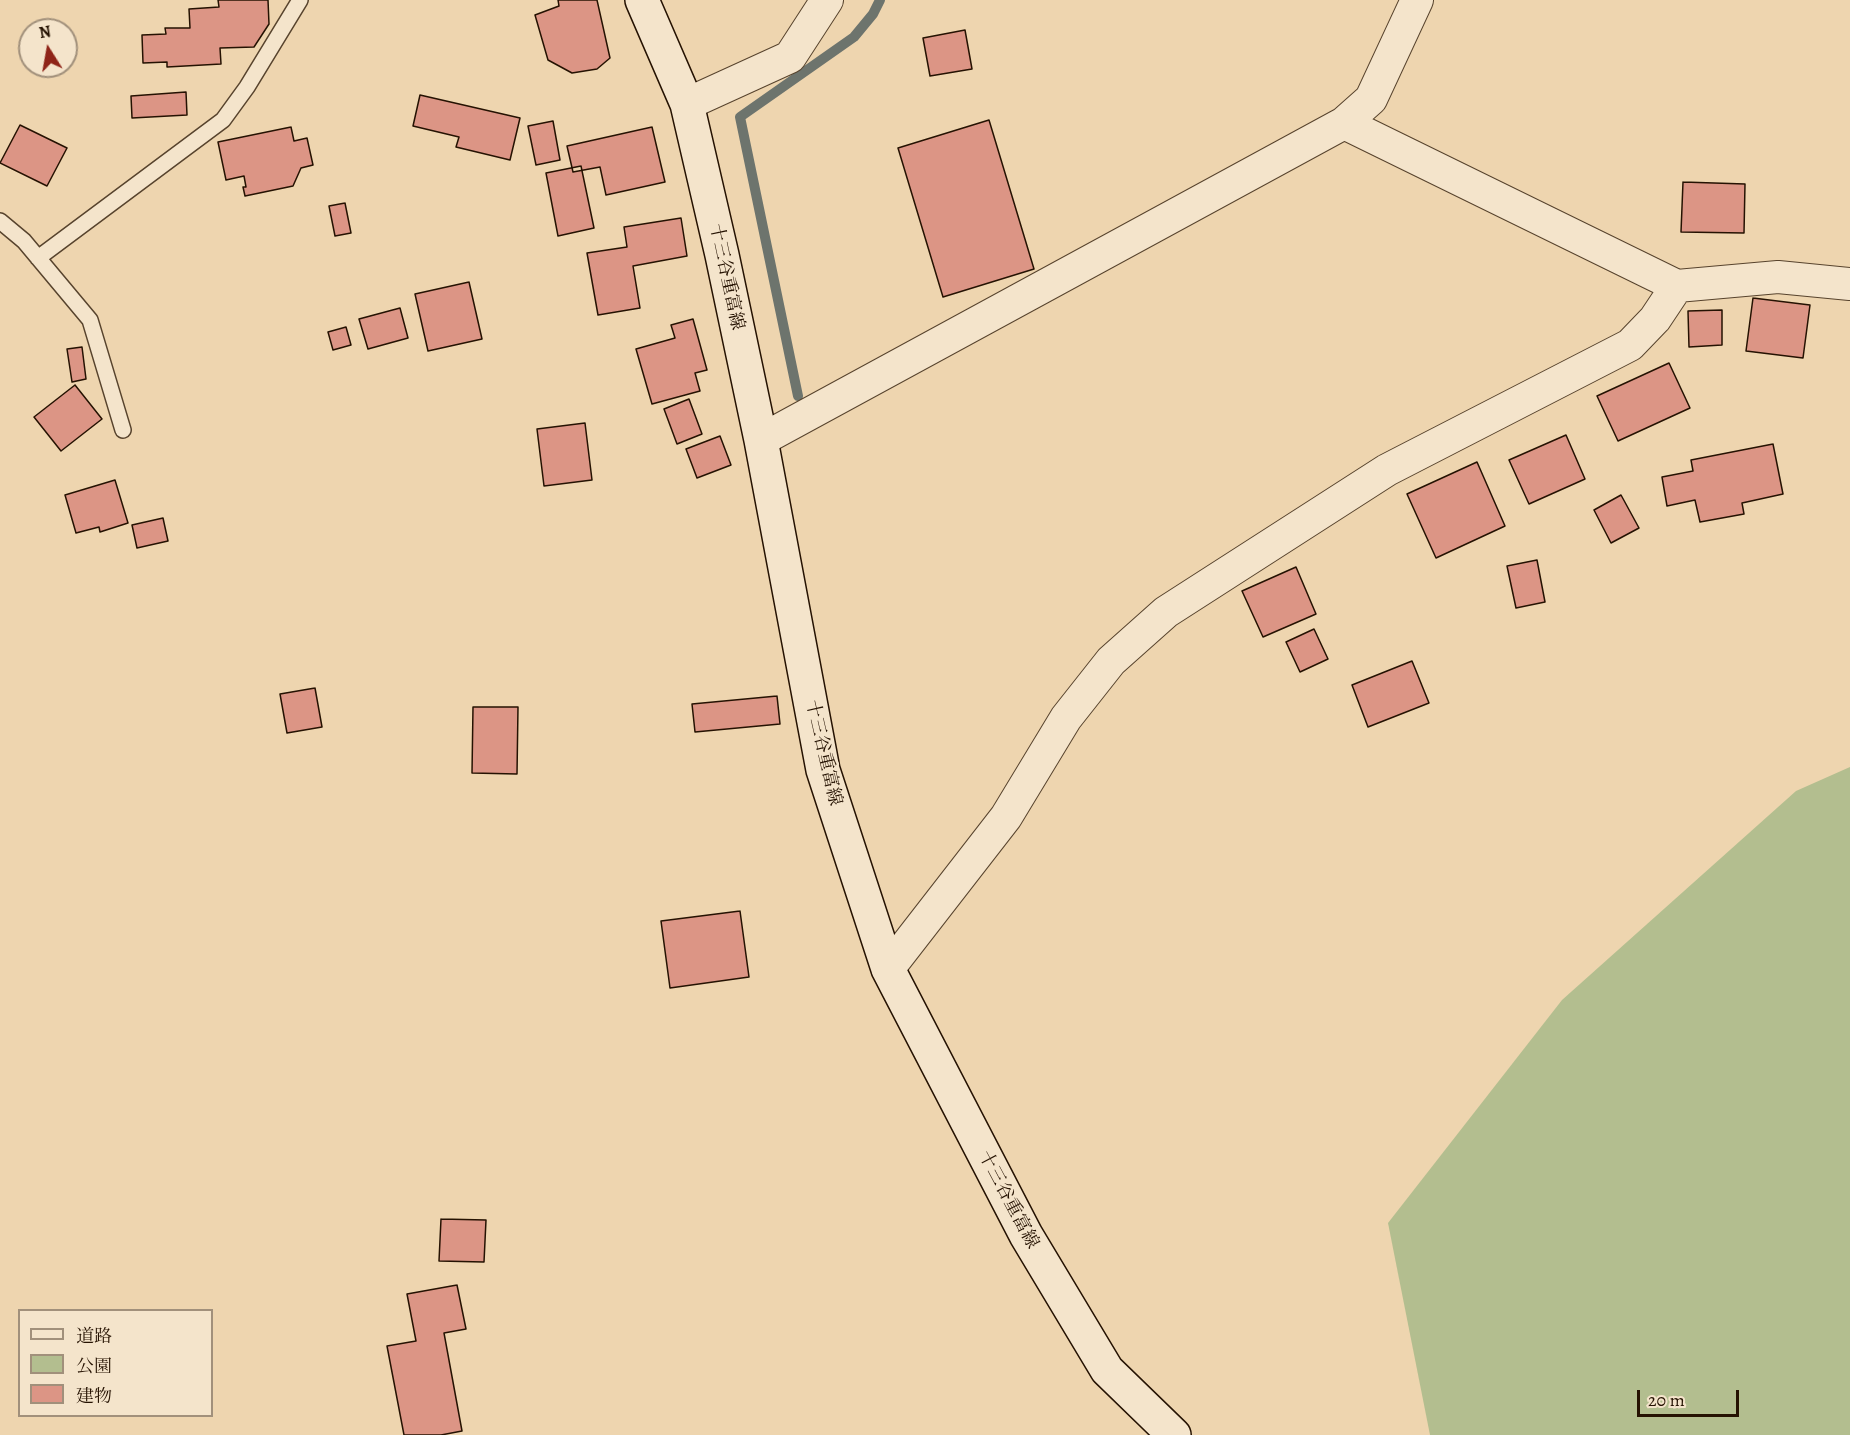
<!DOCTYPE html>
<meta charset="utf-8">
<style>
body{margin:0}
#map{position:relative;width:1850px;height:1435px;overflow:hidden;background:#eed5af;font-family:Alegreya,"Noto Serif JP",serif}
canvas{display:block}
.legend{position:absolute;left:18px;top:1309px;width:195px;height:108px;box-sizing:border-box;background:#f4e4cb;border:2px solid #a1907b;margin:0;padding:8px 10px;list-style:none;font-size:18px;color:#251202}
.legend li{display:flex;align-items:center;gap:12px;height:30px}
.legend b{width:30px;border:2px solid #a1907b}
.north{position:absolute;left:18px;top:18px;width:60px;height:60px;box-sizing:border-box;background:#f4e4cb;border:2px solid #a1907b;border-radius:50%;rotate:349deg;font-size:16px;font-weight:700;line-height:24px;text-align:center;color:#251202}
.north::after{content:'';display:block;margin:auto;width:21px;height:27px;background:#8f2418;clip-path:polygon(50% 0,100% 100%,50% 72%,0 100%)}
.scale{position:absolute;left:1637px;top:1390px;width:102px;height:27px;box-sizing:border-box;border:3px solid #251202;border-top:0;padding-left:8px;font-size:18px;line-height:21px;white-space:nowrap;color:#251202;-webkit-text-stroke:4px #f4e4cb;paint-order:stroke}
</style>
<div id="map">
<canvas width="1850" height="1435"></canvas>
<ul class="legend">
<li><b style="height:8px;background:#f4e4cb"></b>道路</li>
<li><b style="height:16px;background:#b3be8f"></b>公園</li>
<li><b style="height:16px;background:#dc9585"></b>建物</li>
</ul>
<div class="north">N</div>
<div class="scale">20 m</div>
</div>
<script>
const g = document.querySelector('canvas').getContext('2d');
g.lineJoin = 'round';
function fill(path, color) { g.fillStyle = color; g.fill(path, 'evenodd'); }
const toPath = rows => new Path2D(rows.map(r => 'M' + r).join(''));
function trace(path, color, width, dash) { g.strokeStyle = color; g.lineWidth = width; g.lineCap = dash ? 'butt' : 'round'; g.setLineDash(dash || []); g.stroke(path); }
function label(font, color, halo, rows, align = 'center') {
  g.font = font + ' Alegreya,"Noto Serif JP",serif'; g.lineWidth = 5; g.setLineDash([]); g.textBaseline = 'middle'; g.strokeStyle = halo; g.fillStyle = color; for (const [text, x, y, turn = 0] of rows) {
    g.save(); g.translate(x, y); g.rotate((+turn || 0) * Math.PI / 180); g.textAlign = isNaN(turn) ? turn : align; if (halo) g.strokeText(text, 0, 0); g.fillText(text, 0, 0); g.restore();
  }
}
fill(toPath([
 [1850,767,1850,1435,1430,1435,1388,1223,1562,1000,1796,791]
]), '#b3be8f');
trace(toPath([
 [798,396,740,117,854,37,873,14,880,0]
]), '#6d746d', 10);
const building = toPath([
 [218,0,268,0,269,24,254,47,220,48,221,64,167,67,167,62,143,63,142,35,166,34,165,28,190,28,189,9,219,7,218,0],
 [558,0,597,0,610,58,597,69,572,73,548,60,535,15,559,6,558,0],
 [965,30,972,69,930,76,923,38,965,30],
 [186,92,187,115,132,118,131,96,186,92],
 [420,95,520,118,510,160,456,147,459,137,413,126,420,95],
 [989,120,1034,269,943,297,898,148,989,120],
 [553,121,560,160,536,165,528,126,553,121],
 [20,125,67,148,47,186,0,163,20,125],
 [291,127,294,141,307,138,313,165,301,168,293,186,245,196,243,187,246,187,244,176,226,180,218,142,291,127],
 [652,127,665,182,606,195,600,167,573,172,567,146,652,127],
 [581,166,594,228,558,236,546,173,581,166],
 [1683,182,1745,184,1744,233,1681,232,1683,182],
 [345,203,351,233,335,236,329,206,345,203],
 [681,218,687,256,633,266,640,308,598,315,587,253,627,247,624,227,681,218],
 [469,282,482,339,428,351,415,294,469,282],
 [1753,298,1810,305,1803,358,1746,351,1753,298],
 [400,308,408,338,368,349,359,319,400,308],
 [1722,310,1722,345,1689,347,1688,311,1722,310],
 [693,319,707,370,695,373,700,391,652,404,636,349,675,338,671,325,693,319],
 [346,327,351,345,333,350,328,332,346,327],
 [82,347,86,379,72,382,67,349,82,347],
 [1669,363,1690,408,1618,441,1597,396,1669,363],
 [75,385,102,419,61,451,34,417,75,385],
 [689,399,702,434,677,444,664,409,689,399],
 [585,423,592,480,544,486,537,429,585,423],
 [1566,435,1585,479,1529,504,1509,460,1566,435],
 [720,436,731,465,697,478,686,449,720,436],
 [1773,444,1783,494,1742,503,1744,514,1700,522,1695,500,1667,506,1662,477,1693,471,1691,460,1773,444],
 [1477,462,1505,526,1436,558,1407,494,1477,462],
 [115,480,128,523,100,532,99,527,76,533,65,495,115,480],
 [1621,495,1639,528,1611,543,1594,510,1621,495],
 [163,518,168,541,137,548,132,525,163,518],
 [1537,560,1545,602,1516,608,1507,566,1537,560],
 [1296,567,1316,614,1263,637,1242,591,1296,567],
 [1314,629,1328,659,1300,672,1286,642,1314,629],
 [1412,661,1429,703,1368,727,1352,685,1412,661],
 [315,688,322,727,287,733,280,694,315,688],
 [777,696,780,724,695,732,692,704,777,696],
 [473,707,518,707,517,774,472,773,473,707],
 [740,911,749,977,670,988,661,921,740,911],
 [441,1219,486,1220,484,1262,439,1261,441,1219],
 [457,1285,466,1329,444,1333,462,1431,441,1435,404,1435,387,1346,416,1341,407,1294,457,1285]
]);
fill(building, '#dc9585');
trace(building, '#251202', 1.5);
const lane = toPath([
 [0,221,24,241,90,320,123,430],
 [38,258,223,120,247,87,300,0]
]);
const street = toPath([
 [687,104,790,57,827,0],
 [1344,123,1677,286,1778,277,1850,284],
 [761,440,1344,123,1371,99,1417,0],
 [888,969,1006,817,1066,718,1111,661,1166,612,1387,470,1630,345,1655,319,1677,286]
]);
const secondary = toPath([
 [642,0,687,104,722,255,761,440,823,770,888,969,1026,1235,1107,1370,1174,1435]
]);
trace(lane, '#57432d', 18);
trace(street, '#57432d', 34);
trace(secondary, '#251202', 36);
trace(lane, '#f4e4cb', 15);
trace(street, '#f4e4cb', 32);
trace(secondary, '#f4e4cb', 33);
label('18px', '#251202', '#f4e4cb', [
 ["十三谷重富線",726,277,78],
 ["十三谷重富線",823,753,77],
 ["十三谷重富線",1008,1200,62]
]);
</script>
